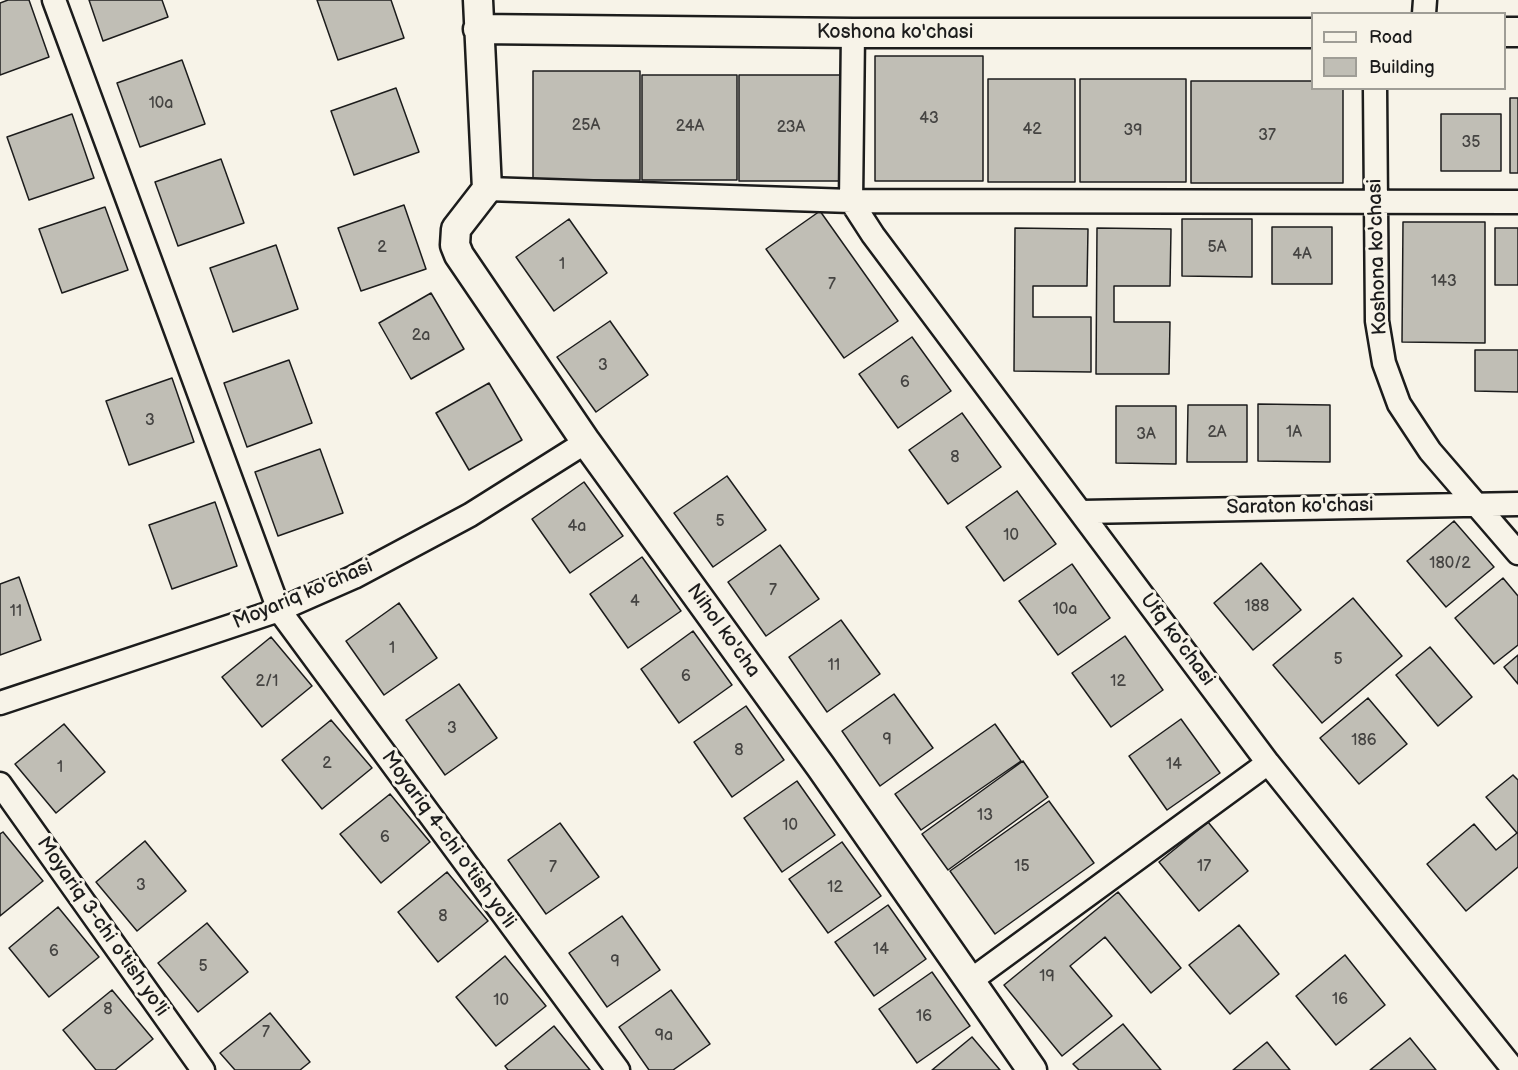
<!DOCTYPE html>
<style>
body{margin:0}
#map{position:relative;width:1518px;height:1070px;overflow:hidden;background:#f7f3e8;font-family:"Balsamiq Sans",sans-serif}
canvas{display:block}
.legend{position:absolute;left:1311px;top:12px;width:195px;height:78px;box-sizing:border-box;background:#f7f3e8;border:2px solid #9f9d96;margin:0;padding:8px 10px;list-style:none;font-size:18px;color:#1c1c1c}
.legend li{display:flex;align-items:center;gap:12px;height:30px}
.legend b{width:30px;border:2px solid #9f9d96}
</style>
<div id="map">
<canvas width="1518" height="1070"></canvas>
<ul class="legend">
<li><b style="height:8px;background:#f7f3e8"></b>Road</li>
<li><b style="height:16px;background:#c0beb5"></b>Building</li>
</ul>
</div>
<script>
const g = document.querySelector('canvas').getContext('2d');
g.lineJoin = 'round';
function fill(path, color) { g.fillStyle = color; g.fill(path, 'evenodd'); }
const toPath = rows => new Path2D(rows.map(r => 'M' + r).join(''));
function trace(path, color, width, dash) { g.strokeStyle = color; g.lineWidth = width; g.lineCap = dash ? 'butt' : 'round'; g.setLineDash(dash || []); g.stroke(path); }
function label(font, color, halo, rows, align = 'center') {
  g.font = font + ' "Balsamiq Sans",sans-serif'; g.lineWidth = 6; g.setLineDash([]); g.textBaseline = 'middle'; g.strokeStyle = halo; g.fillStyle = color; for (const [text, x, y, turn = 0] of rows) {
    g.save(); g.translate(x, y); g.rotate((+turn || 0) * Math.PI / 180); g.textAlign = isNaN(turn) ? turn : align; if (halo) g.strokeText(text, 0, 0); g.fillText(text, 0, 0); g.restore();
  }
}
const building = toPath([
 [8,0,29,0,49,57,0,75,0,3,8,0],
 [89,0,162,0,168,17,103,41,89,0],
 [317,0,391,0,404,38,338,60,317,0],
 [875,56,983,56,983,181,875,181,875,56],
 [182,60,205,124,140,147,117,83,182,60],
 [533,71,640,71,640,180,533,180,533,71],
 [642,75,737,75,737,180,642,180,642,75],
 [739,75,843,75,843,181,739,181,739,75],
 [988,79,1075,79,1075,182,988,182,988,79],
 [1080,79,1186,79,1186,182,1080,182,1080,79],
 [1191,81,1312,81,1312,88,1343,88,1343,183,1191,183,1191,81],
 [396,88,419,152,354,175,331,111,396,88],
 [1510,98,1518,98,1518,173,1510,173,1510,98],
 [72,114,94,178,29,200,7,137,72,114],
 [1441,114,1501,114,1501,171,1441,171,1441,114],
 [221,159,244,223,178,246,155,182,221,159],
 [404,205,426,269,361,291,338,228,404,205],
 [105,207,128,270,62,293,39,229,105,207],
 [820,211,898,321,844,358,766,249,820,211],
 [569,219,607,273,554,311,516,257,569,219],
 [1182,219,1252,219,1252,277,1182,276,1182,219],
 [1403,222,1485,222,1485,343,1402,342,1403,222],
 [1272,227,1332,227,1332,284,1272,284,1272,227],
 [1015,228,1088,229,1087,286,1033,286,1033,317,1091,317,1091,372,1014,371,1015,228],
 [1097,228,1171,229,1170,286,1114,286,1114,322,1170,322,1169,374,1096,374,1097,228],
 [1495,228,1518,228,1518,285,1495,285,1495,228],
 [276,245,298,309,233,332,210,268,276,245],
 [431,293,464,349,411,379,379,323,431,293],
 [610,321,648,375,596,412,557,357,610,321],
 [912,337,951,391,898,428,859,374,912,337],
 [1475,350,1518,350,1518,392,1475,391,1475,350],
 [289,360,312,423,247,447,224,383,289,360],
 [172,378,194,442,129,465,106,401,172,378],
 [489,383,522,440,469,470,436,413,489,383],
 [1258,404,1330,405,1330,462,1258,461,1258,404],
 [1188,405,1247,405,1247,462,1187,462,1188,405],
 [1116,406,1176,406,1176,464,1116,463,1116,406],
 [962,413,1001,467,948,504,909,450,962,413],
 [320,449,343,513,278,536,255,472,320,449],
 [727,476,766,530,713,567,674,513,727,476],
 [584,482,623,536,570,573,532,519,584,482],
 [1017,491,1056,544,1004,581,966,527,1017,491],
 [215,502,237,566,172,589,149,525,215,502],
 [1454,521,1494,567,1446,607,1407,561,1454,521],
 [780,545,819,599,766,636,728,582,780,545],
 [642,557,681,611,628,648,590,594,642,557],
 [1261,563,1301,610,1253,650,1214,603,1261,563],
 [1072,564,1110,618,1058,655,1019,601,1072,564],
 [19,577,41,640,0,655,0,584,19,577],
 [1503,578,1518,596,1518,645,1494,664,1455,618,1503,578],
 [1353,598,1402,656,1322,723,1273,665,1353,598],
 [399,603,437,658,384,695,346,641,399,603],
 [841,620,880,674,827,712,789,657,841,620],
 [693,631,732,685,679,723,641,669,693,631],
 [1125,636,1163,690,1111,727,1072,673,1125,636],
 [271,637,312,686,262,727,222,677,271,637],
 [1430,647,1472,697,1438,726,1396,675,1430,647],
 [1518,655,1518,684,1504,667,1518,655],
 [459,684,497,738,445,775,406,720,459,684],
 [894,694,933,748,880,786,842,731,894,694],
 [1368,698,1407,744,1359,784,1320,738,1368,698],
 [746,706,784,760,732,797,694,742,746,706],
 [1181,719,1220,773,1167,810,1129,756,1181,719],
 [331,720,372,768,322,809,282,760,331,720],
 [64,724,105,772,56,813,15,764,64,724],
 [995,724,1021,761,921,830,895,794,995,724],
 [1023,761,1048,797,948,870,922,834,1023,761],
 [1513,775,1518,780,1518,867,1466,911,1427,864,1474,824,1496,850,1517,833,1486,797,1513,775],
 [797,781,835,835,782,872,744,818,797,781],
 [390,794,430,842,381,883,340,834,390,794],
 [1049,801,1094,863,995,934,950,871,1049,801],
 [1208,822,1248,871,1199,911,1159,862,1208,822],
 [560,823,599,877,546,914,508,860,560,823],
 [3,832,43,881,0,916,0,834,3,832],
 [145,841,186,891,137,931,96,882,145,841],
 [842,842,881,896,828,933,789,879,842,842],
 [447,872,488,921,438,962,398,912,447,872],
 [1118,892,1181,968,1151,993,1105,937,1070,966,1112,1016,1062,1056,1004,985,1118,892],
 [888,905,926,959,874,996,835,942,888,905],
 [58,907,99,957,49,997,9,948,58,907],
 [622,916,660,970,607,1007,569,953,622,916],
 [207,923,248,972,198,1012,158,963,207,923],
 [1239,925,1279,974,1230,1014,1189,965,1239,925],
 [1345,955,1385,1005,1336,1045,1296,996,1345,955],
 [505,956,546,1006,496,1046,456,997,505,956],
 [932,972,970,1026,917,1063,879,1009,932,972],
 [112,990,153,1039,115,1070,96,1070,63,1030,112,990],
 [671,990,710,1044,673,1070,649,1070,619,1027,671,990],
 [270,1013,310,1062,300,1070,235,1070,220,1053,270,1013],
 [1123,1024,1161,1070,1079,1070,1073,1064,1123,1024],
 [554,1026,590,1070,508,1070,505,1066,554,1026],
 [972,1037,1000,1070,932,1070,972,1037],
 [1410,1038,1436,1070,1370,1070,1410,1038],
 [1267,1042,1290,1070,1233,1070,1267,1042]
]);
fill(building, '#c0beb5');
trace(building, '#1c1c1c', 1.5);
const minor = toPath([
 [54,0,279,610,618,1070],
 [1424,14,1425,0],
 [1375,88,1377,321,1384,363,1399,404,1430,451,1518,553],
 [487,189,851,201,1518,202],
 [851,201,873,235,1268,763,1514,1070],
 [851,201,853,33],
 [1082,512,1518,504],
 [0,703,279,610,354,577,470,515,586,442],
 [0,784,203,1070],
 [970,981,1268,763]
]);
const tertiary = toPath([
 [478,0,487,189,456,229,455,245,459,255,586,442,821,767,1032,1070],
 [478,29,853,33,1312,33],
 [1504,32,1518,32]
]);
trace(minor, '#1c1c1c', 27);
trace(tertiary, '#1c1c1c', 33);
trace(minor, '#f7f3e8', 22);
trace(tertiary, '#f7f3e8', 28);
label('16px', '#454442', null, [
 ["10a",161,104],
 ["43",929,119],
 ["25A",586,126],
 ["24A",690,127],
 ["23A",791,128],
 ["42",1032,130],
 ["39",1133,131],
 ["37",1267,136],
 ["35",1471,143],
 ["2",382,248],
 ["5A",1217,248],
 ["4A",1302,255],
 ["1",562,265],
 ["143",1444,282],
 ["7",832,285],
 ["2a",421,336],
 ["3",603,366],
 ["6",905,383],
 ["3",150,421],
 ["2A",1217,433],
 ["1A",1294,433],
 ["3A",1146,435],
 ["8",955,458],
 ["5",720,522],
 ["4a",577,527],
 ["10",1011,536],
 ["180/2",1450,564],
 ["7",773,591],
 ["4",635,602],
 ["188",1257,607],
 ["10a",1065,610],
 ["11",16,612],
 ["1",392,649],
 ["5",1338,660],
 ["11",834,666],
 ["6",686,677],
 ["2/1",267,682],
 ["12",1118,682],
 ["3",452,729],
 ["9",887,740],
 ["186",1364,741],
 ["8",739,751],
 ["2",327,764],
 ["14",1174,765],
 ["1",60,768],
 ["13",985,816],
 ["10",790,826],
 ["6",385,838],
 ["15",1022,867],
 ["17",1204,867],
 ["7",553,868],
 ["3",141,886],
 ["12",835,888],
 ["8",443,917],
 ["14",881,950],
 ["6",54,952],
 ["9",615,962],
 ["5",203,967],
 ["19",1047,977],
 ["16",1340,1000],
 ["10",501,1001],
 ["8",108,1010],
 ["16",924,1017],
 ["7",266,1033],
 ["9a",664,1036]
]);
label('20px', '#1c1c1c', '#f7f3e8', [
 ["Koshona ko'chasi",895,33],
 ["Koshona ko'chasi",1378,257,-92],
 ["Saraton ko'chasi",1300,507,-1],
 ["Moyariq ko'chasi",303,595,-23],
 ["Nihol ko'cha",723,631,54],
 ["Ufq ko'chasi",1177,640,53],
 ["Moyariq 4-chi o'tish yo'li",448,840,54],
 ["Moyariq 3-chi o'tish yo'li",102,927,55]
]);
</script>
